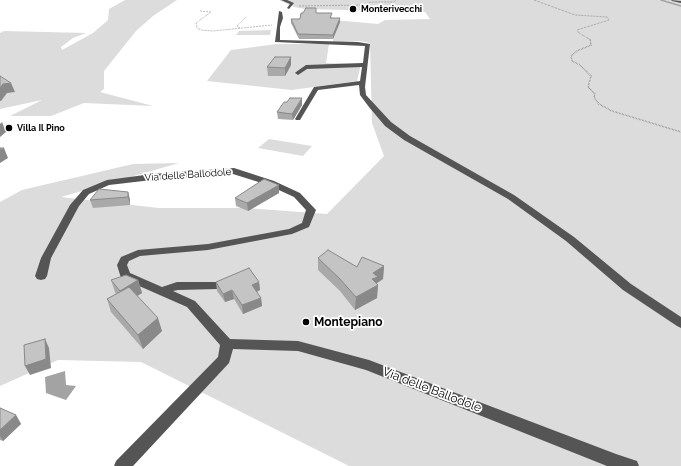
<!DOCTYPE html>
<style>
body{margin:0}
canvas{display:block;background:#fff}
</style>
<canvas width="681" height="466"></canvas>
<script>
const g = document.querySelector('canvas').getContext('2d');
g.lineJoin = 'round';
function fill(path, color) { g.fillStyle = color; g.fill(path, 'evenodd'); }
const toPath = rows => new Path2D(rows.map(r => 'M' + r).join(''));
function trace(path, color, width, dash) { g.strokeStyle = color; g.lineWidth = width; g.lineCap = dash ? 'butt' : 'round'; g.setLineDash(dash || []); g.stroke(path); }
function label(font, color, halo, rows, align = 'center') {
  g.font = font + ' Raleway,sans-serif'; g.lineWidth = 3.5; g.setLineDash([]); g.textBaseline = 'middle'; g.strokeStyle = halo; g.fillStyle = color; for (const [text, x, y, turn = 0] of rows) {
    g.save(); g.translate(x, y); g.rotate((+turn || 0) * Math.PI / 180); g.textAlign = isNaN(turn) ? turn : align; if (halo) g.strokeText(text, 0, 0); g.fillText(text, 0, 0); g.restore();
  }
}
fill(toPath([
 [125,0,177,0,153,16,136,31,104,71,104,89,100,92,153,106,84,103,51,116,10,116,42,100,0,109,0,33,4,31,86,33,73,38,61,47,62,50,93,33,108,20,109,9],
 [279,0,681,0,681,466,349,466,141,362,58,360,0,386,0,202,22,190,133,164,179,163,61,197,159,208,246,208,327,214,384,156,372,123,370,43,359,41,333,42,334,20,378,24,385,20,430,19,425,12,305,9,294,7],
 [271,30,270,35,236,35,239,31],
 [277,44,329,44,326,63,361,64,357,81,292,90,207,81,231,50],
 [269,139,312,146,303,156,258,148]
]), '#dcdcdc');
fill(toPath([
 [65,371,66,385,76,386,66,400,46,393,45,377]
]), '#a3a3a3');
trace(toPath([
 [661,0,681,6]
]), '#a3a3a3', 1.5);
trace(toPath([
 [534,0,575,15,607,17,609,20,577,30,579,33,591,40],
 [299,6,363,5,371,2,394,2,396,0],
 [200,11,211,12,196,23,197,28,201,30,213,31,272,25],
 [240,28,237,26,246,17]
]), '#777', 1, [0.5, 1]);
trace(toPath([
 [590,39,591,45,577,51,571,56,572,61,580,65,591,76,588,87,595,94,594,97,599,104,612,111,681,132]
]), '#777', 1.5, [0.5, 1]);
fill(toPath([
 [281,0,287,0,294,3,289,9,287,8,290,4,281,0],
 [671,0,681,1,681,3,672,1,671,0],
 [279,11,282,12,283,18,280,27,280,40,358,42,370,44,365,87,366,95,391,122,410,136,514,195,574,237,631,284,681,317,681,328,677,326,623,290,566,241,508,199,404,140,385,126,369,107,360,95,359,85,318,90,300,120,296,120,295,119,314,87,360,81,362,67,307,69,298,75,295,73,296,72,306,65,363,63,365,46,275,42,279,11],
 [234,168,274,181,300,193,316,210,309,227,292,234,208,250,140,256,129,261,127,265,130,273,162,287,177,282,222,282,224,285,222,288,218,289,178,290,173,291,195,301,230,339,298,341,369,360,616,454,637,461,639,466,607,466,366,370,298,351,233,349,229,363,133,466,114,466,116,461,218,357,220,345,187,307,121,278,117,265,121,257,138,250,208,244,289,229,302,223,306,210,294,197,268,185,233,174,152,180,109,185,89,194,79,206,51,258,47,276,45,279,41,280,37,279,35,276,41,258,70,205,83,190,107,180,152,174,234,168]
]), '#555');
fill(toPath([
 [316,13,332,17,331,18,340,22,333,39,299,39,291,23,291,19,300,19],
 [291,57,291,65,285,76,268,76,267,67],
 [287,102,302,105,293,120,278,119,277,112],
 [128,192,130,200,130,205,93,208,90,200],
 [279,193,248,211,236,206,235,198],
 [318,258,357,267,384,266,383,279,377,283,377,284,378,285,377,298,355,310,340,291,318,270],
 [111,280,138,280,142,293,137,296,162,331,143,349,111,312,107,299,116,294,115,292],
 [216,282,259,282,260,290,257,292,261,298,262,306,243,314,234,299,225,302,217,291],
 [0,408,16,415,21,424,3,441,0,440]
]), '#a9a9a9');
fill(toPath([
 [340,18,340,22,333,39,333,35],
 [291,57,291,65,285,76,285,68],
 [11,83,15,92,7,93,1,101,0,101,0,88,3,84],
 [302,98,302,105,293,120,292,114],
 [2,122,6,132,0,137,0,124],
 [4,148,8,158,0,163,0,150],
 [279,185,279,193,248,211,247,203],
 [128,192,130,200,130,205,128,197],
 [384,266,383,279,377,283,377,286,378,285,377,298,355,310,356,297,372,279,373,273],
 [138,280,142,293,124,304,120,291],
 [259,282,260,290,253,293,252,285],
 [232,290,234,299,225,302,223,294],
 [261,298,262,306,243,314,242,305],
 [158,318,162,331,143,349,138,335],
 [45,339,49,348,51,368,30,375,25,366],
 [16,415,21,424,3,441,0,436,0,430]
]), '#898989');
const building = toPath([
 [306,8,316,8,316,13,332,13,330,18,340,18,333,35,298,34,291,19,300,19,301,13,303,13,306,8],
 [275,57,291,57,285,68,267,67,275,57],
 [0,76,11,83,3,84,0,88,0,76],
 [290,98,302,98,292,114,277,112,284,102,287,102,290,98],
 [0,148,4,148,0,150,0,148],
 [264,179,279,185,247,203,235,198,264,179],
 [99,189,128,192,128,197,90,200,99,189],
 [328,250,357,267,362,257,384,266,373,273,378,277,372,279,378,285,356,297,340,279,318,258,328,250],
 [249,268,259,282,252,285,261,298,242,305,232,290,223,294,216,282,249,268],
 [126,275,138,280,120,291,111,280,126,275],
 [129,287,158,318,138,335,107,299,129,287],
 [45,339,46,359,25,366,24,345,45,339],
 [0,408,16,415,0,430,0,408]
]);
fill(building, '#c4c4c4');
trace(building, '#898989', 1);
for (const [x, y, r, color] of [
 [353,9,4,"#000"],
 [9,128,4,"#000"],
 [306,322,4,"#000"]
]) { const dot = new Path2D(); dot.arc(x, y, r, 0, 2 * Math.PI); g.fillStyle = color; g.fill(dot); trace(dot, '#fff', 1.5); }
label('bold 9px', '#000', '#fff', [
 ["Monterivecchi",361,9],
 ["Villa Il Pino",17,128]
], 'left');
label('10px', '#000', '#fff', [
 ["Via delle Ballodole",188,175,-4]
]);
label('bold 12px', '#000', '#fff', [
 ["Montepiano",314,322]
], 'left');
label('12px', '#000', '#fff', [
 ["Via delle Ballodole",432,390,21]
]);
</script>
